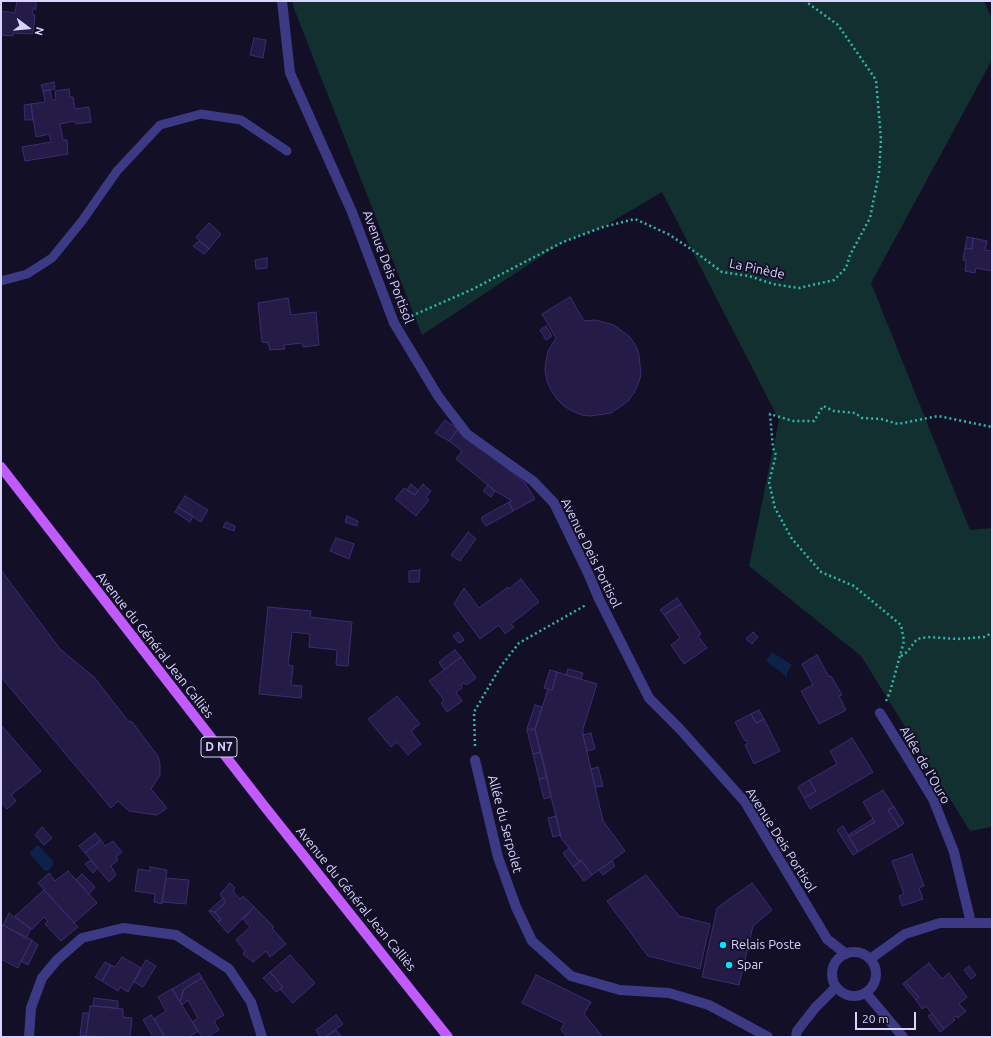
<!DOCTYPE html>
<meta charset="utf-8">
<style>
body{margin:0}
#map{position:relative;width:993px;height:1038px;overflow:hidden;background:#130f26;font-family:Ubuntu,sans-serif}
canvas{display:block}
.frame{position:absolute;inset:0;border:2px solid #d9d4ff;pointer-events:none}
.north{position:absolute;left:8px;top:8px;width:40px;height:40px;-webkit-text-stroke:3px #130f26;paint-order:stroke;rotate:106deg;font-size:11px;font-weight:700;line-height:16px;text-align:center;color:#d9d4ff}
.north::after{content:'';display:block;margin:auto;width:14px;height:18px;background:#d9d4ff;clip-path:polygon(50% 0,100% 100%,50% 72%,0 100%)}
.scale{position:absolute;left:855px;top:1012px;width:61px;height:18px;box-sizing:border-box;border:2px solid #d9d4ff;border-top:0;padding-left:5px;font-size:12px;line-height:14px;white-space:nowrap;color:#d9d4ff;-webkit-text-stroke:3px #130f26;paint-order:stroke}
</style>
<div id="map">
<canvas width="993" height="1038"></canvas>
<div class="frame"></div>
<div class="north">N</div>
<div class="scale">20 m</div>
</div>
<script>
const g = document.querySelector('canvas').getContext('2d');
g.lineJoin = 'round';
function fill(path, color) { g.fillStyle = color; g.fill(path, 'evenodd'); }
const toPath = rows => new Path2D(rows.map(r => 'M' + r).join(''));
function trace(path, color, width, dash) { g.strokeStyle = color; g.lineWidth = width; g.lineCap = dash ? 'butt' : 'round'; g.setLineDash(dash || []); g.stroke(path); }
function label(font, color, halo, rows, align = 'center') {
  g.font = font + ' Ubuntu,sans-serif'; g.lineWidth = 4; g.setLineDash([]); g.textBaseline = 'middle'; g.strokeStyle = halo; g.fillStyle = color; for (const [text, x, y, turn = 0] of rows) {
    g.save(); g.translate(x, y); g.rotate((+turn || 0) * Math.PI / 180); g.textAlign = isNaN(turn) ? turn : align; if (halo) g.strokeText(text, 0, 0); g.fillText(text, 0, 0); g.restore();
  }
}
fill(toPath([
 [293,1,984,1,992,19,992,60,871,283,970,530,992,528,992,827,970,831,861,656,749,566,779,420,662,192,603,227,563,242,422,335,293,6]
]), '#12302f');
fill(toPath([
 [772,652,792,665,787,673,787,677,766,661],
 [36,846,39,846,53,861,53,865,48,871,45,871,30,854,30,852]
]), '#0c2248');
const building = toPath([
 [17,1,36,1,36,9,33,9,32,14,35,15,33,34,13,33,13,36,1,35,1,11,15,13,17,1],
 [254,38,266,40,263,58,250,55,254,38],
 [54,82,55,89,43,91,41,85,54,82],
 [69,89,70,97,73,97,75,109,89,107,91,122,76,124,75,121,60,124,63,140,67,140,68,154,25,161,22,147,51,142,49,134,36,137,31,104,45,102,43,91,50,90,52,100,56,100,55,91,69,89],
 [31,104,33,120,25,120,24,105,31,104],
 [209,223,221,234,209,249,196,237,209,223],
 [967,237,973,238,972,249,965,248,967,237],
 [973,238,987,241,985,250,992,251,992,271,976,268,975,273,965,271,966,261,963,260,965,248,972,249,973,238],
 [199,241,209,249,204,254,193,246,199,241],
 [267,258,267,268,256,269,255,260,267,258],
 [570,297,584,321,595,320,614,325,630,337,636,346,639,355,641,375,638,384,634,393,628,401,611,413,591,416,582,415,572,411,564,406,557,399,551,390,547,381,545,371,546,361,548,351,556,338,542,314,570,297],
 [288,298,291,315,316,312,319,345,303,347,302,343,284,345,285,349,270,350,268,343,262,342,258,303,288,298],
 [546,326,552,336,546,340,540,330,546,326],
 [445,420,458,429,449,441,435,433,445,420],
 [458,429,525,483,535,499,513,511,509,502,512,501,495,491,456,459,462,451,449,441,458,429],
 [411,484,418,490,415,495,407,490,411,484],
 [423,484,431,491,426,498,429,500,416,516,395,499,404,488,415,495,423,484],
 [488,485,495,491,491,497,483,491,488,485],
 [185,496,208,510,201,522,178,507,185,496],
 [509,502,513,511,486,526,482,521,482,517,509,502],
 [178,507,193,516,190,522,175,512,178,507],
 [347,516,358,521,357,526,345,522,347,516],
 [226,522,235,526,234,531,223,527,226,522],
 [468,532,476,539,460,561,451,555,468,532],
 [336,538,354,544,349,559,330,551,336,538],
 [1,570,60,649,94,677,128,721,132,722,158,756,160,764,160,775,151,789,167,808,157,815,129,811,118,801,111,808,1,677,1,570],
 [420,570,419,582,409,582,409,571,420,570],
 [521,579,539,602,511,624,514,627,505,634,499,625,480,639,454,604,464,588,479,608,508,587,509,589,521,579],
 [677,598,681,604,664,615,660,610,677,598],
 [681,604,701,634,698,636,707,648,684,664,671,645,680,638,664,615,681,604],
 [268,607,311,611,310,617,352,622,348,666,336,665,337,650,309,647,310,634,292,632,288,665,293,666,291,685,302,686,301,698,259,694,268,607],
 [458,632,464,640,459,643,453,636,458,632],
 [753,632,758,637,752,644,746,639,753,632],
 [455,650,461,657,444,670,439,662,455,650],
 [817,655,829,677,831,676,842,695,839,696,846,710,819,724,801,691,813,685,802,664,817,655],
 [461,657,476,678,466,685,464,683,461,685,462,688,456,692,462,701,447,712,441,703,444,700,429,681,461,657],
 [568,669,583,673,581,679,566,675,568,669],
 [550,670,557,672,552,690,544,688,550,670],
 [557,672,597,684,583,729,583,735,603,821,625,851,592,875,581,860,580,862,561,838,535,730,548,689,552,690,557,672],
 [397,696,420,724,411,731,421,744,408,755,397,742,391,747,368,719,397,696],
 [535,705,542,707,535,729,527,729,535,705],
 [759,710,764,719,756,723,751,714,759,710],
 [751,714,756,723,764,719,780,751,754,764,745,745,748,743,746,740,745,741,735,722,751,714],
 [1,725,41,771,11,795,16,801,7,809,1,801,1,725],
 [527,730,535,730,541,752,533,754,527,730],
 [591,733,595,749,587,751,583,735,591,733],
 [852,738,873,772,810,809,804,798,816,791,809,780,837,764,830,751,852,738],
 [541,752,547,777,539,779,533,754,541,752],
 [598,767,603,786,595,787,591,769,598,767],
 [547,777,551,797,544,799,539,779,547,777],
 [809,780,816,791,804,798,798,787,809,780],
 [883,790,894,807,888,810,899,827,858,852,849,837,875,822,863,802,883,790],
 [894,807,904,823,899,827,888,810,894,807],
 [556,816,561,835,553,837,548,818,556,816],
 [873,819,875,822,849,837,848,835,873,819],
 [843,826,858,852,853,855,837,830,843,826],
 [42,827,52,838,44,845,35,835,42,827],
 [95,833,101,840,85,853,79,846,95,833],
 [101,840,105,846,113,841,122,852,116,857,118,860,111,866,116,875,109,882,85,853,101,840],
 [569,848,580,862,573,867,563,853,569,848],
 [912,854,924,886,919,888,923,899,902,906,899,896,904,894,892,861,912,854],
 [91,860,98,868,93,873,85,864,91,860],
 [581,860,592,875,584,881,573,867,581,860],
 [612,861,615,866,603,875,599,870,612,861],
 [150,867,167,870,162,904,154,902,155,894,135,891,138,869,150,871,150,867],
 [68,871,97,903,74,923,38,883,49,873,55,881,68,871],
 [82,874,95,887,89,894,76,880,82,874],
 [646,875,679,916,710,924,700,969,648,956,607,901,646,875],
 [166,878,189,880,186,904,162,902,166,878],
 [230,883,235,888,233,891,240,899,243,896,254,907,228,933,218,922,221,920,215,912,226,902,220,894,230,883],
 [752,883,772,910,753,926,739,985,702,977,717,908,752,883],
 [44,890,78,927,61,941,45,924,48,921,44,917,32,929,15,916,44,890],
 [223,898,226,902,215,912,209,911,223,898],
 [254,907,274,927,272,928,286,944,270,957,266,951,253,962,243,954,245,951,236,940,250,927,243,919,254,907],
 [209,911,215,912,221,920,218,922,209,911],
 [9,913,31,929,26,938,3,925,9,913],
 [3,925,32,940,18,968,1,959,1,928,3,925],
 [32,940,38,945,28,965,21,961,32,940],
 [290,955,315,983,293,1003,280,989,283,987,270,972,290,955],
 [122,957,141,968,128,992,120,987,118,991,102,981,111,965,115,967,122,957],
 [146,960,156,966,143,987,134,982,146,960],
 [105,962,111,965,102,981,95,977,105,962],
 [929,963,942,979,949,973,967,997,959,1004,966,1011,958,1018,956,1016,953,1018,955,1020,944,1029,926,1006,922,1009,916,1000,919,997,905,982,929,963],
 [969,966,976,975,971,979,964,970,969,966],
 [270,972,283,987,276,992,263,978,270,972],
 [199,973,202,978,184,989,180,1002,172,989,199,973],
 [536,975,591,1002,584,1014,603,1037,567,1037,561,1030,564,1023,522,1003,536,975],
 [202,978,224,1015,214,1021,219,1030,207,1037,202,1037,192,1022,198,1018,188,1000,182,1005,180,1002,184,989,202,978],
 [905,982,919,997,916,1000,903,984,905,982],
 [172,989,198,1031,189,1037,165,1037,154,1019,166,1011,158,997,172,989],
 [94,998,118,1001,118,1008,93,1006,94,998],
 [90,1006,123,1009,123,1017,132,1018,130,1037,86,1036,90,1006],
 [83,1013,89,1013,86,1036,80,1035,83,1013],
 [932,1014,944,1029,940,1032,928,1016,932,1014],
 [151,1015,154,1019,165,1037,153,1037,143,1020,151,1015],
 [336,1015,343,1024,325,1037,320,1037,316,1030,336,1015],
 [336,1030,342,1037,325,1037,336,1030]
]);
fill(building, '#241b47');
trace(building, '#3b2d73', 1);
trace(toPath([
 [407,318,473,289,563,242,603,227,635,219,668,234,691,249,722,272,749,276,773,284,799,288,834,280,846,268,850,255,870,218,879,173,881,139,876,80,838,25,805,1],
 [901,656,907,652,917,639,928,637,957,639,984,637,992,633],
 [886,701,890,692,904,641,901,625,854,586,821,572,792,539,775,508,769,482,776,455,773,448,770,414,793,421,814,421,823,406,834,411,855,413,862,418,881,419,898,424,938,416,992,427],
 [475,746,474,712,501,666,519,643,586,605]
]), '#2fb8b0', 2.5, [2, 3]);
trace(toPath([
 [1,281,27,274,52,258,82,221,117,171,160,125,201,114,241,120,287,151]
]), '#3d3a85', 9);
trace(toPath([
 [282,1,290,73,352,212,394,323,438,396,467,434,533,481,554,503,588,573,599,599,649,698,679,728,745,802,827,939,846,954],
 [880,713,933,799,954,852,971,923],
 [475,760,498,857,516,907,532,941,571,976,620,990,669,993,709,1005,768,1037],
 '832 974a22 22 0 1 1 44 0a22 22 0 1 1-44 0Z',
 [870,959,905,934,940,923,992,923],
 [866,993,903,1037],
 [29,1037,31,1008,42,978,57,960,82,938,123,928,176,935,229,969,251,1002,262,1037],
 [796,1037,797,1031,815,1008,836,987]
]), '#3d3a85', 10);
trace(toPath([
 [1,467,265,807,448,1037]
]), '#c25bff', 10);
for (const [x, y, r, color] of [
 [723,945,4,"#00e5ff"],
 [729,965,4,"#00e5ff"]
]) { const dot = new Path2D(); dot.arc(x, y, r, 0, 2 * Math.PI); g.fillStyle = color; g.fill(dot); trace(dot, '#130f26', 1.5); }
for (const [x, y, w] of [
 [219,747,36]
]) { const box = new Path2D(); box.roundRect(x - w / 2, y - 10, w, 20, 3); g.fillStyle = '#130f26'; g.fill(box); trace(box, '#d9d4ff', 1); }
label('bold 12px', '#d9d4ff', null, [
 ["D N7",219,747]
]);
label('13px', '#d9d4ff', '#130f26', [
 ["Avenue Deis Portisol",388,267,69],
 ["La Pinède",757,269,12],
 ["Avenue Deis Portisol",591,553,64],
 ["Avenue du Général Jean Calliès",155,645,52],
 ["Allée de l'Ouro",925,765,60],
 ["Allée du Serpolet",505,824,75],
 ["Avenue Deis Portisol",781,840,58],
 ["Avenue du Général Jean Calliès",356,899,51]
]);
label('13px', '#d9d4ff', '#130f26', [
 ["Relais Poste",731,945],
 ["Spar",737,965]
], 'left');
</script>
